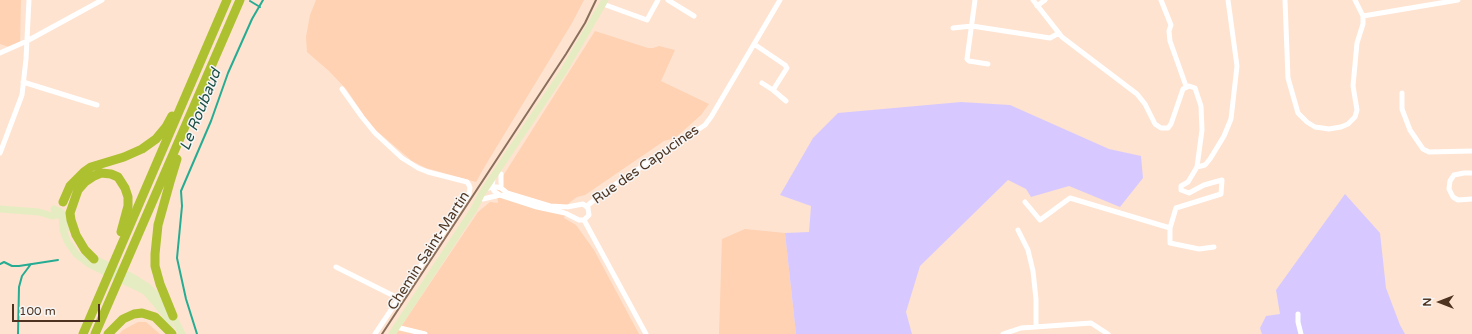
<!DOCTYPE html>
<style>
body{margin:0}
#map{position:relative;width:1472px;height:334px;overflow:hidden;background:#fee3d0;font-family:"Varela Round",sans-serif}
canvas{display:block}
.north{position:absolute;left:1420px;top:282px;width:40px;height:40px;-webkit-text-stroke:3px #f6f6f6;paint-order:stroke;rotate:270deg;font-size:11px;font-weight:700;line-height:16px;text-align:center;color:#4e3420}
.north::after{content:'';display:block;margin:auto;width:14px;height:18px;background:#4e3420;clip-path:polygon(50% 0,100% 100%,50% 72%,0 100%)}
.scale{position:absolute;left:12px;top:304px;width:88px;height:18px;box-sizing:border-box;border:2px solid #4e3420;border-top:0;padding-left:5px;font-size:12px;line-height:14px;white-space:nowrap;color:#4e3420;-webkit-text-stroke:3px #f6f6f6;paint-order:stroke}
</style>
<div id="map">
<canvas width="1472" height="334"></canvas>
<div class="north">N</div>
<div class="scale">100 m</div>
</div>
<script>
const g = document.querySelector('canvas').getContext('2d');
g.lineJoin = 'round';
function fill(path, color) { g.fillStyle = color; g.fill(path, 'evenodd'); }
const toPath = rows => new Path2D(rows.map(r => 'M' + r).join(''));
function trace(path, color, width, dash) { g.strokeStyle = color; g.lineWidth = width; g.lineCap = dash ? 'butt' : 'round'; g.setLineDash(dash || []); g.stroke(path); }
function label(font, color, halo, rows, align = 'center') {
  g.font = font + ' "Varela Round",sans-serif'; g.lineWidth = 3; g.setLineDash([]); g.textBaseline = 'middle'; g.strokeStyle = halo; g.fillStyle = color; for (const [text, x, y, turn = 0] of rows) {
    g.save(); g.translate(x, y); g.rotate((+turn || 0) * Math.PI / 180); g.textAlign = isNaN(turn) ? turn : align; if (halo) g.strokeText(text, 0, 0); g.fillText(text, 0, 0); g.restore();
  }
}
fill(toPath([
 [0,0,21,0,20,46,12,48,0,44],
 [316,0,584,0,572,23,485,166,476,182,426,168,412,161,371,126,347,90,329,71,307,52,306,37,310,15],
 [595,31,648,48,653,48,659,46,675,50,661,81,709,104,701,115,675,138,664,141,585,195,577,197,569,203,564,218,576,225,594,250,639,334,396,334,478,212,490,202,498,203,496,187],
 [745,229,785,233,796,334,719,334,722,239],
 [138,322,146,322,160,334,119,334,123,330]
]), '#fed2b3');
fill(toPath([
 [961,102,1010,105,1109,149,1141,156,1143,178,1120,207,1069,186,1031,197,1026,189,1008,180,920,266,906,312,912,334,796,334,785,233,809,232,811,206,780,195,813,138,838,113],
 [1345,194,1380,233,1386,288,1400,325,1405,334,1262,334,1260,328,1266,316,1280,314,1276,290]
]), '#d7c9ff');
trace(toPath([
 [250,1,260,7],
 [0,264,4,262,12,266,19,266,58,260],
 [18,334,19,287,22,276,31,264],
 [197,334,186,299,177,258,182,206,181,191,211,121,228,73,252,19,263,0]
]), '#26ac93', 2);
trace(toPath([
 [668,0,694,16],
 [975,0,967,59,969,61,988,64],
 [1033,0,1062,37,1137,94,1145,104,1155,124,1161,128,1168,128,1171,124,1183,89,1189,86,1195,88,1201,106,1202,130,1197,167,1205,165,1210,159,1224,136,1231,119,1237,66,1228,0],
 [1161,0,1171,25,1169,31,1170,41,1186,86],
 [1285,0,1288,78,1298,113,1307,122,1315,127,1329,129,1341,127,1348,124,1355,117,1357,110,1353,86,1357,43,1363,24,1363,16],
 [1355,0,1363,16,1458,0],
 [603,4,647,20,658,0],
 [1037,6,1045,0],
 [953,28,972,26,1050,38,1059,33],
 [754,44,785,65,787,68,773,90,762,83],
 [0,53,27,41,102,0],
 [23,82,97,105],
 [342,89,362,117,375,133,402,158,418,168,428,172,467,182,469,185,470,188,469,194,375,334],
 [773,90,786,101],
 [1402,93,1402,109,1410,130,1423,149,1429,152,1472,151],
 [0,153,22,95,26,59,29,0],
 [1197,167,1188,182,1181,186,1181,190,1189,193,1204,185,1222,180,1221,194,1176,208,1170,228,1170,243,1199,249,1214,247],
 [1472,173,1464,173,1454,175,1450,181,1449,189,1453,197,1458,200,1472,199],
 [501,174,501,188],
 [485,189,492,187,497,187,501,188,507,193,550,206,567,207,583,204,588,208,589,215,584,220,579,220,565,213,537,207,500,195,494,191,492,187,493,179],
 [483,199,500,195],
 [1025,202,1040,220,1070,198,1170,228],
 [587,206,605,191,705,125,711,117,780,0],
 [584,220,646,334],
 [1018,230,1028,250,1033,271,1036,299,1036,327],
 [336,267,398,298],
 [1298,314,1298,322,1301,334],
 [396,327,425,334],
 [1003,334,1021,328,1091,323,1108,334]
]), '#fff', 5);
trace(toPath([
 [0,209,39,212,52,216,62,214],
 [54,209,59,211,65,216,70,228],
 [62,214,63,230,67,241,76,254,89,264,137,287,146,292,164,313,172,332],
 [90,257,132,277,148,287,154,293,173,316,182,334],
 [392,334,474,209,481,195,563,72,605,0]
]), '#e6ecc1', 7);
trace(toPath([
 [63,202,70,186,84,172,91,167,124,157,142,149,156,139,166,127,172,116],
 [94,259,85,250,76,235,71,220,70,213,78,190,85,182,94,176,101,173,111,174,118,177,125,188,128,197,128,206,121,232],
 [173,316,160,284,155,266,155,254,158,225,170,182,177,159],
 [83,334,227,0],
 [95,334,240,0],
 [108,334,123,319,134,314,142,313,155,317,172,334]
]), '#adc030', 9);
trace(toPath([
 [382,334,566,54,585,23,596,0]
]), '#8a705c', 2);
label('14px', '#4e3420', '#f6f6f6', [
 ["Rue des Capucines",646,165,-35],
 ["Chemin Saint-Martin",429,251,-57]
]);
label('italic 15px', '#1c5045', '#f6f6f6', [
 ["Le Roubaud",201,110,-68]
]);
</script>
